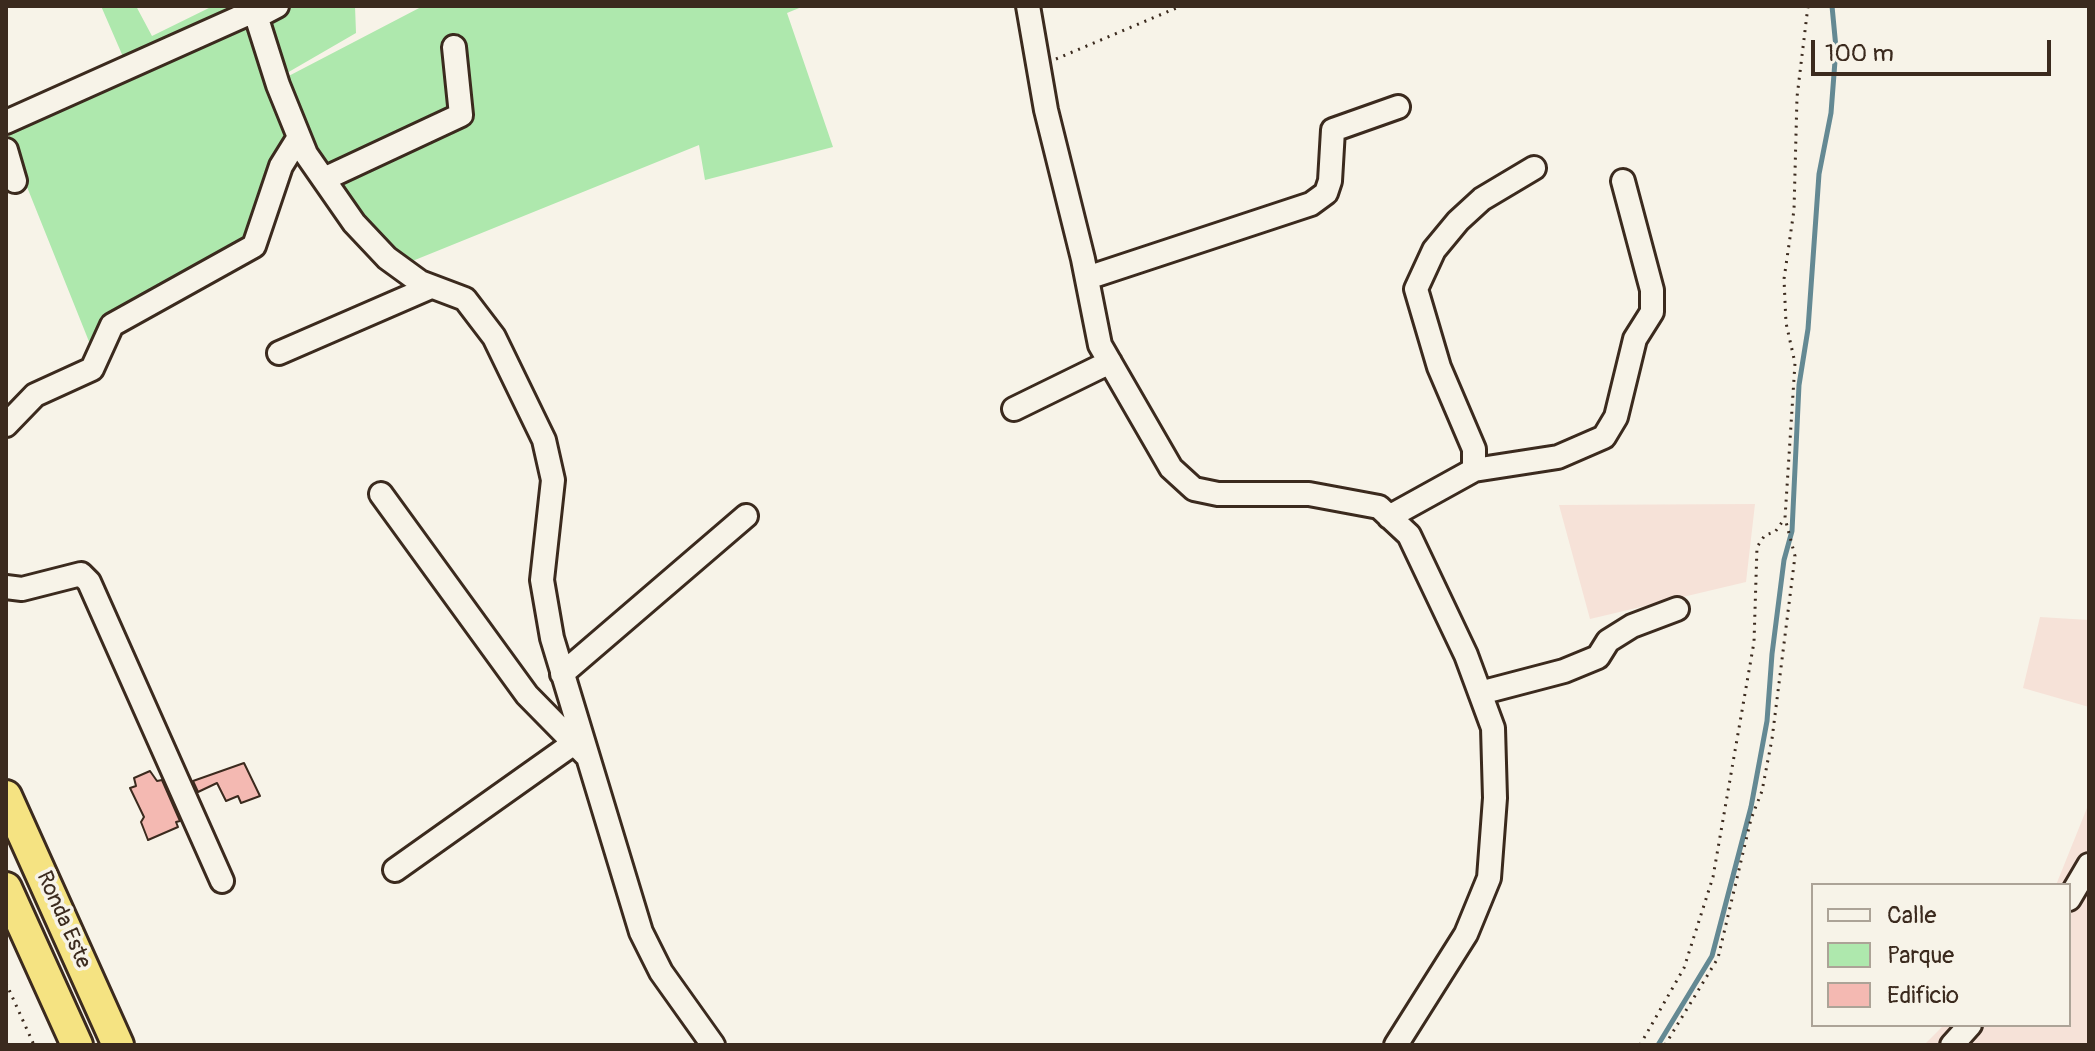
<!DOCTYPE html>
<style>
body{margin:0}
#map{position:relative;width:2095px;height:1051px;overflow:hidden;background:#f7f3e8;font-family:Pangolin,sans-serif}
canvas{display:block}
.frame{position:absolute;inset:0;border:8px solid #3b2a1e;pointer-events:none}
.legend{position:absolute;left:1811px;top:883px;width:260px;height:144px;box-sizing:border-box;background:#f7f3e8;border:2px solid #aca397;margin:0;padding:10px 14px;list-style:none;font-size:24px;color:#3b2a1e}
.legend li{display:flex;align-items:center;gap:16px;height:40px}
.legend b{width:40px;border:2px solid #aca397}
.scale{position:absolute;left:1811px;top:40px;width:240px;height:36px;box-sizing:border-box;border:4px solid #3b2a1e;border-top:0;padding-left:10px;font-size:24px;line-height:28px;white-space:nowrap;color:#3b2a1e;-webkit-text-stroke:6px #f7f3e8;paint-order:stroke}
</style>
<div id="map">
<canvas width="2095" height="1051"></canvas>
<div class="frame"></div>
<ul class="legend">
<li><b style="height:10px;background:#f7f3e8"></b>Calle</li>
<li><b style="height:22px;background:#aee8ad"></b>Parque</li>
<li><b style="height:22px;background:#f4b9b2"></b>Edificio</li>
</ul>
<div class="scale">100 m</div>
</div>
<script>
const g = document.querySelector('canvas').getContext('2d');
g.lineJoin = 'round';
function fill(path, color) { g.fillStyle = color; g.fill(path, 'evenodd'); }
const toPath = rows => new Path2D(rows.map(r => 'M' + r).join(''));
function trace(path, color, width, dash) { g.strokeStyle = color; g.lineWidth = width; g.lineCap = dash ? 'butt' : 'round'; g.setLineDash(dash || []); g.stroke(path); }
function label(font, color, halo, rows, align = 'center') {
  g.font = font + ' Pangolin,sans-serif'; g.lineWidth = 7; g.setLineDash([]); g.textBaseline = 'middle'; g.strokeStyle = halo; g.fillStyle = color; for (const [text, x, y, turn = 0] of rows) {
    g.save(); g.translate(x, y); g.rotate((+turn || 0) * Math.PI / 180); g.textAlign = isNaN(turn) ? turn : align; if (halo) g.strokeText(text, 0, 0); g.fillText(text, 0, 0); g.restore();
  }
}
fill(toPath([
 [1755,504,1746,582,1590,619,1559,505],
 [2040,617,2089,620,2089,707,2023,688],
 [2089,803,2089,1045,1924,1045,1944,1025,2069,1025,2069,885,2056,885]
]), '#f6e2d8');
fill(toPath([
 [101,6,136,6,152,36,213,6,242,6,124,59],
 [282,6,355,6,356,33,280,77,268,14],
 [423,6,804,6,787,13,833,147,705,180,699,145,405,264,330,179,281,80],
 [254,11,295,126,246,242,108,320,94,354,9,142,9,121]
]), '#aee8ad');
trace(toPath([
 [1658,1045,1712,956,1751,807,1767,721,1772,654,1784,560,1792,531,1799,385,1808,329,1819,174,1831,113,1836,48,1832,6]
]), '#648993', 5);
const building = toPath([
 [244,763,260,796,241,803,238,796,226,801,217,783,198,792,193,781,244,763],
 [150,771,157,781,162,780,180,821,176,822,178,827,148,840,141,822,144,817,130,788,136,786,134,778,150,771]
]);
fill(building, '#f4b9b2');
trace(building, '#3b2a1e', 2);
const minor = toPath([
 [253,6,278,85,306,154,354,223,387,258,420,282,465,299,494,337,544,440,553,480,542,580,552,638,641,932,661,972,713,1045],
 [1028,6,1046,110,1083,259,1100,345,1171,468,1194,489,1218,494,1309,494,1379,507,1409,535,1466,655,1493,728,1495,798,1489,878,1466,934,1396,1045],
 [256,17,277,6],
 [6,122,254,11],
 [6,150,15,181],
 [324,179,461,115,454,47],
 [1087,278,1311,204,1326,193,1330,181,1333,130,1398,107],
 [279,353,431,287],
 [1014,409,1110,362],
 [6,425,35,395,92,369,112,325,254,246,281,166,299,137],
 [1474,470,1558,457,1604,437,1616,417,1635,339,1652,312,1652,290,1623,181],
 [381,494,527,695,585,754],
 [1389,517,1474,470,1474,449,1439,367,1416,289,1434,250,1458,221,1482,199,1534,168],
 [6,587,22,589,81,574,89,582,222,881],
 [562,674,746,516],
 [1480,693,1564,671,1598,657,1608,641,1632,626,1677,609],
 [395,870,574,743],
 [2069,899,2089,865],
 [1952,1045,1970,1025]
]);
const highway = toPath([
 [6,796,118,1045],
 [6,888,77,1045]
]);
trace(minor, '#3b2a1e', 28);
trace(highway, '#3b2a1e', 36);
trace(toPath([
 [1056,59,1181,6],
 [6,983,34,1045],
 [1640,1045,1684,968,1713,877,1754,642,1757,547,1765,535,1775,532,1785,518],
 [1665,1045,1718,958,1751,819,1762,791,1772,739,1795,556,1785,518,1795,363,1786,323,1784,279,1794,210,1797,97,1808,6]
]), '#3b2a1e', 3, [2, 6]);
trace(minor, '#f7f3e8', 22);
trace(highway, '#f5e382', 30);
label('22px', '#3b2a1e', '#f7f3e8', [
 ["Ronda Este",63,920,66]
]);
</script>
